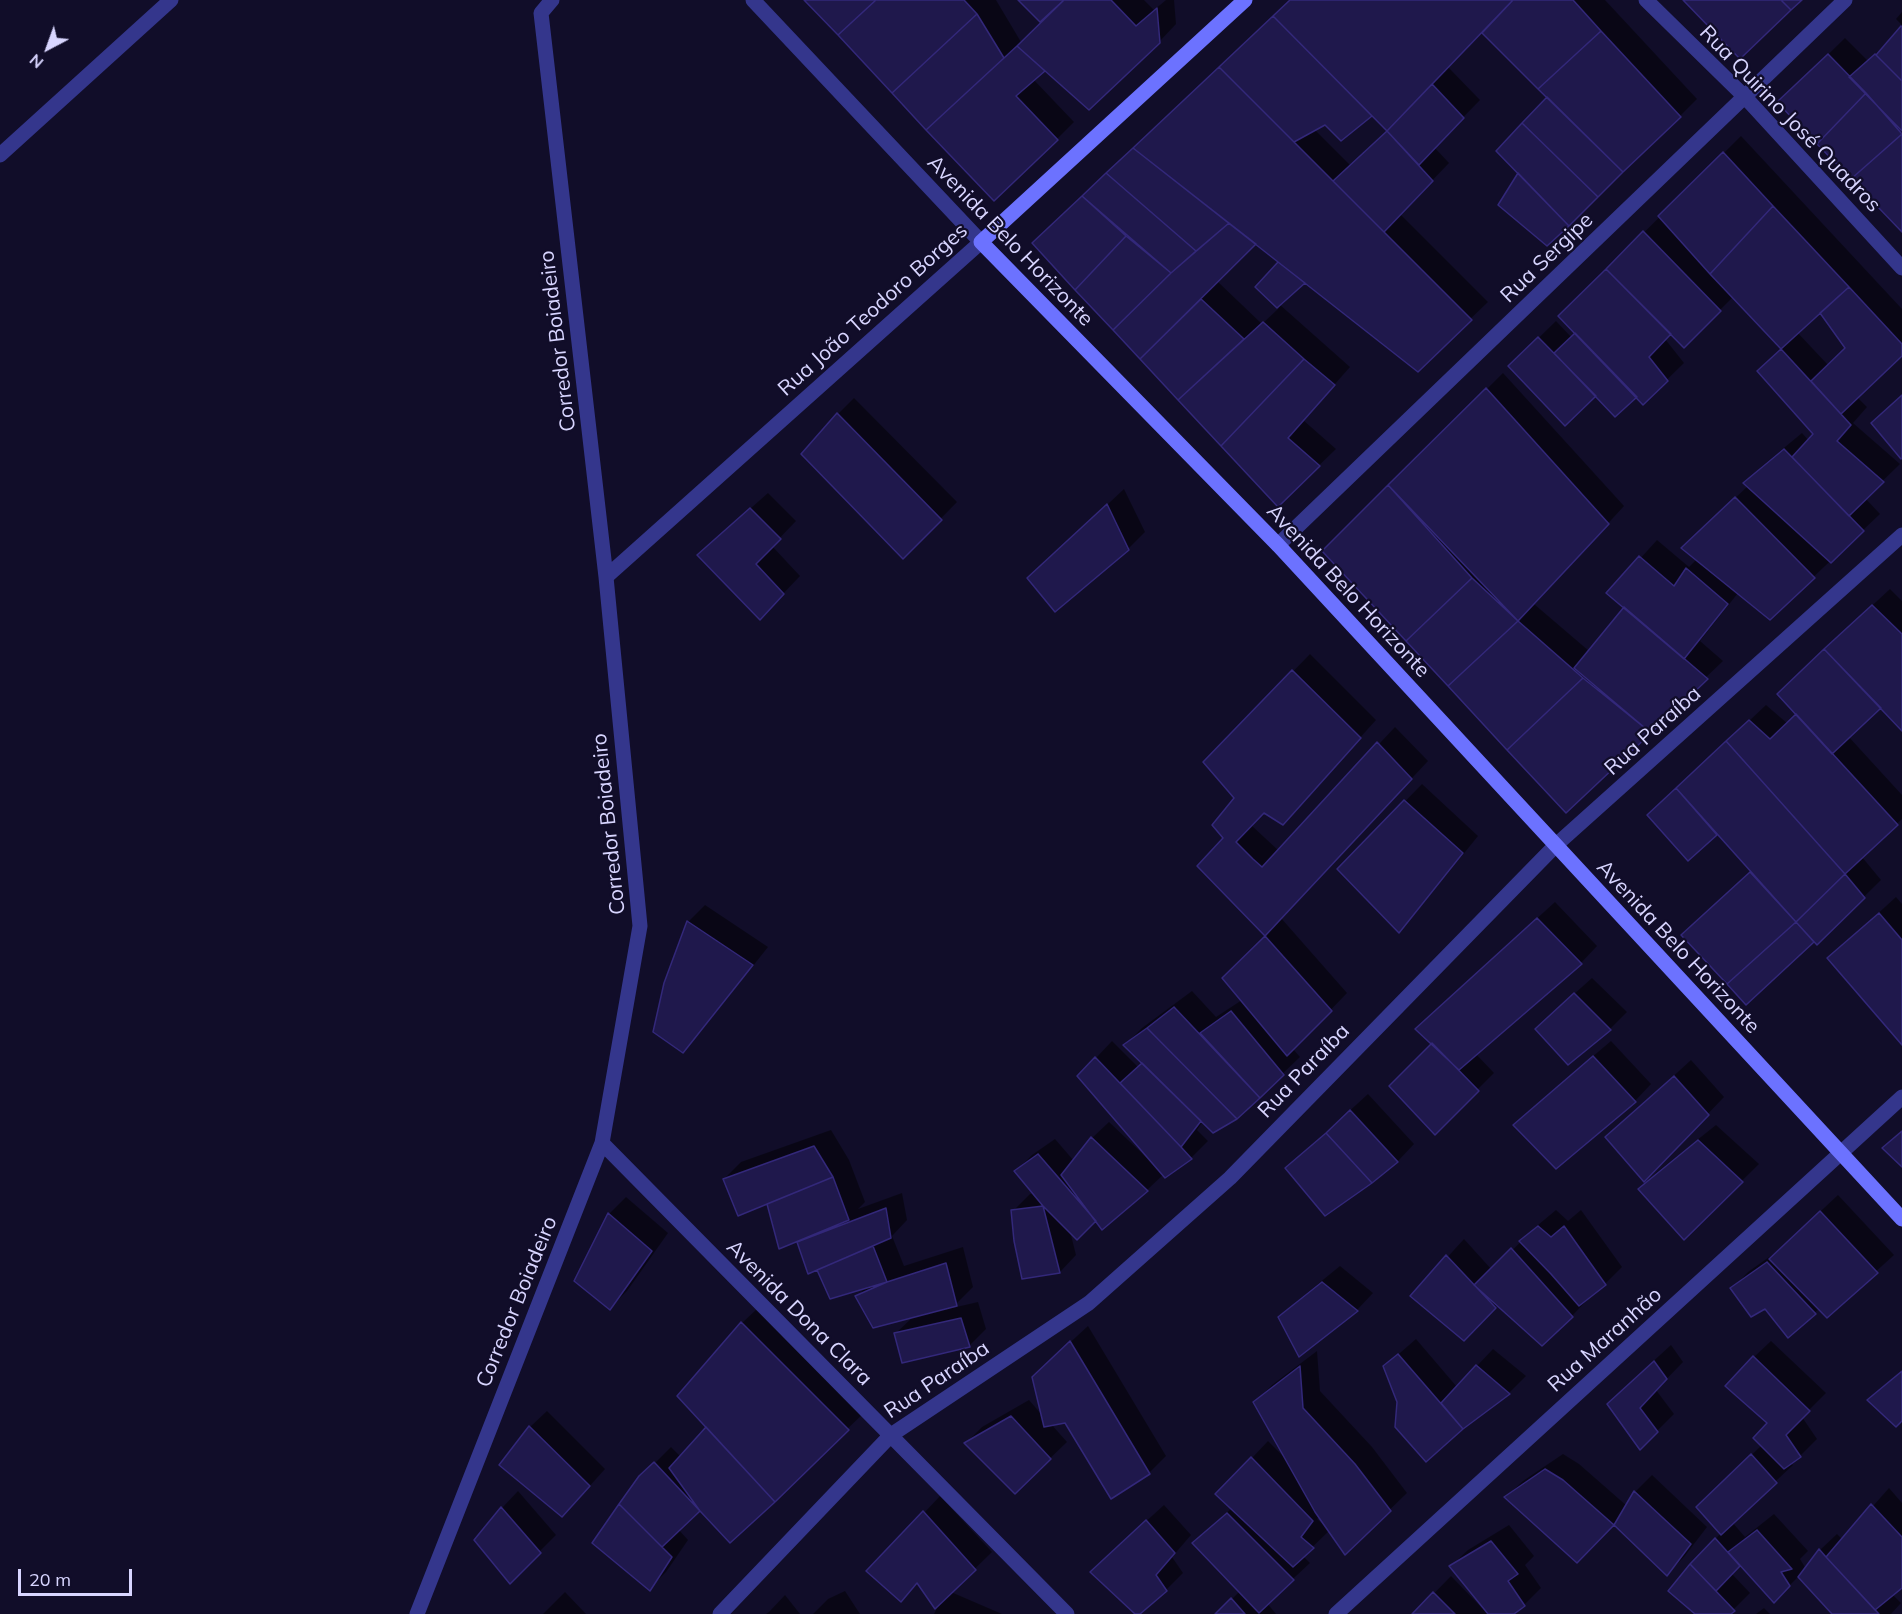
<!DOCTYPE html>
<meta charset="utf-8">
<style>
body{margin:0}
#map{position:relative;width:1902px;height:1614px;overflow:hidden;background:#110d29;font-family:Mulish,sans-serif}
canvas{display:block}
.north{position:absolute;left:18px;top:18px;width:60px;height:60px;-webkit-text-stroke:4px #110d29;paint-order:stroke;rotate:221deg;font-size:16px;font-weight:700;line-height:24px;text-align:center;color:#d8d5ff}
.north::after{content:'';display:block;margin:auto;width:21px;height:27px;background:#d8d5ff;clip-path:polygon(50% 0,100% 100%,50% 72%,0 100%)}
.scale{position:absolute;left:18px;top:1569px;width:114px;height:27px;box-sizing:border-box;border:3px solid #d8d5ff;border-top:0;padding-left:8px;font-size:18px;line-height:21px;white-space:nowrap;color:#d8d5ff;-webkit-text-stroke:4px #110d29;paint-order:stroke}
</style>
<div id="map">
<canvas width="1902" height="1614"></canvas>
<div class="north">N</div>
<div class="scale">20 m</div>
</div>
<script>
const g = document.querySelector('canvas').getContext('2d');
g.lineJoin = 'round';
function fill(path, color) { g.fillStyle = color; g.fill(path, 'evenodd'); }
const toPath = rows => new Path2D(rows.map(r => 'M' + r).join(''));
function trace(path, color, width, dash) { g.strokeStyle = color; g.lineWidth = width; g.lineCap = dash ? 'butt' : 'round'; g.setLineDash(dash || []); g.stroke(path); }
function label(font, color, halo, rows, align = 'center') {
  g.font = font + ' Mulish,sans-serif'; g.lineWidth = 4.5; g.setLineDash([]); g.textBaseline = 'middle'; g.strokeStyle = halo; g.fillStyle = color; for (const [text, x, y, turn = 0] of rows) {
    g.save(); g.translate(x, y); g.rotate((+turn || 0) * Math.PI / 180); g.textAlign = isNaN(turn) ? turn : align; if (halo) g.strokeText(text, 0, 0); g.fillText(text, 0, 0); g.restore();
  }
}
fill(toPath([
 [807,0,996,0,1021,42,1042,22,1020,0,1144,0,1154,10,1166,0,1174,0,1176,24,1159,42,1045,69,1033,79,1074,122,1057,139],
 [1291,0,1605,0,1697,99,1680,116,1520,173,1549,97,1482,31,1448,67,1480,100,1434,147,1449,163,1400,214,1488,302,1417,370,1305,281,1279,304,1350,367,1303,420,1336,449,1278,505,1034,243],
 [1372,114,1388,130,1351,166,1314,129,1325,123,1341,139],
 [1116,226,1134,239,1131,242,1115,228],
 [1256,242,1280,262,1257,287,1279,308,1262,324,1217,281],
 [1902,12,1902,25,1896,19],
 [1902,27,1902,230,1796,86,1845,38,1868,61,1886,45],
 [1741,136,1902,309,1902,354,1857,397,1867,407,1853,423,1900,464,1865,498,1880,514,1770,618,1738,593,1700,641,1723,661,1566,811,1324,551,1503,373,1624,506,1534,604,1589,651,1626,608,1609,593,1657,540,1689,567,1697,559,1700,531,1748,486,1745,483,1762,466,1802,433,1809,441,1815,434,1759,371,1782,348,1734,296,1684,346,1671,333,1665,339,1684,363,1643,403,1637,396,1596,394,1510,366,1556,321,1572,338,1577,333,1560,316],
 [1820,311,1846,348,1828,365,1797,332],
 [854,398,957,502,903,557,838,414],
 [1124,489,1145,532,1128,549,1046,562],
 [768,493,796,521,772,546,800,576,760,618,716,539],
 [1890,589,1902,601,1902,728,1881,706,1848,736,1902,795,1902,819,1862,857,1881,880,1817,943,1814,940,1746,1003,1700,918,1752,870,1718,832,1688,859,1666,799,1766,705,1788,724,1798,714,1795,677],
 [1310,654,1376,720,1283,823,1264,812,1251,825,1279,851,1395,727,1428,761,1281,918,1347,993,1293,1049,1300,1057,1236,1118,1203,1121,1197,1130,1208,1141,1191,1158,1166,1176,1164,1174,1147,1190,1096,1219,1070,1231,1076,1255,1060,1272,1023,1277,1013,1211,1030,1194,1034,1193,1016,1171,1032,1155,1055,1139,1074,1161,1092,1138,1109,1122,1146,1157,1148,1155,1096,1058,1112,1041,1138,1067,1143,1062,1125,1045,1142,1028,1192,991,1216,1017,1242,1000,1224,978,1267,936,1199,866,1225,838,1236,798,1205,762],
 [1422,784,1478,836,1415,914,1399,931,1339,869],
 [1896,897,1902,904,1902,1043,1829,958],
 [1555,902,1597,946,1581,963,1475,1053,1494,1073,1435,1132,1434,1012],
 [705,905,768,947,699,1034,682,1051,666,984,688,922],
 [1592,978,1627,1012,1610,1029,1554,1012],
 [1611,1041,1651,1084,1635,1101,1515,1125,1532,1108],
 [1691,1060,1724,1097,1661,1163,1607,1137],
 [1368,1094,1414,1144,1398,1161,1325,1214,1287,1168],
 [1716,1125,1759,1164,1684,1238,1640,1189,1657,1172],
 [831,1130,849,1160,865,1202,858,1209,902,1193,907,1220,892,1236,904,1266,963,1247,973,1287,952,1308,978,1302,986,1329,969,1346,895,1334,914,1316,857,1297,865,1288,817,1268,809,1272,798,1240,768,1202,724,1179,741,1162],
 [1838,1195,1894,1255,1827,1316,1819,1309,1788,1336,1766,1307,1732,1289,1748,1272,1779,1250],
 [626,1197,668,1233,627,1291,610,1308,576,1281,609,1214],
 [1556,1210,1568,1221,1581,1210,1622,1267,1605,1284,1587,1298,1588,1299,1572,1316,1497,1305,1464,1339,1412,1296,1464,1239,1492,1270,1538,1225],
 [1340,1266,1373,1293,1357,1310,1299,1355,1280,1318,1297,1301],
 [759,1307,865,1412,730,1541,700,1509,678,1529,688,1540,666,1572,649,1589,594,1543,641,1477,671,1447,681,1457,708,1427,742,1323],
 [1088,1326,1166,1456,1149,1473,1066,1421,1051,1424,1067,1442,1015,1492,966,1443,982,1427,1029,1400,1042,1415,1051,1360],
 [1416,1339,1457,1387,1493,1349,1526,1376,1509,1393,1462,1428,1398,1402,1385,1366],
 [1771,1341,1826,1393,1802,1417,1817,1439,1801,1455,1790,1463,1793,1465,1732,1522,1745,1537,1774,1514,1808,1551,1800,1559,1806,1569,1820,1550,1837,1534,1843,1540,1889,1488,1902,1503,1902,1586,1892,1594,1901,1603,1891,1614,1834,1614,1799,1576,1775,1600,1741,1564,1732,1574,1750,1593,1729,1614,1698,1614,1691,1565,1721,1533,1715,1490,1762,1445,1769,1423,1754,1357],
 [1671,1345,1683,1362,1656,1390,1674,1414,1640,1448,1625,1387],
 [1317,1351,1320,1391,1372,1447,1407,1493,1345,1553,1330,1530,1303,1556,1310,1563,1267,1603,1276,1614,1217,1614,1240,1591,1211,1527,1232,1508,1252,1458,1268,1441,1286,1459,1255,1402,1272,1385],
 [1320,1516,1327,1528,1317,1519],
 [1902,1370,1902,1419,1869,1400],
 [547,1411,605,1469,578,1499,502,1465,530,1427],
 [1563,1454,1579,1464,1627,1506,1635,1492,1652,1475,1707,1527,1684,1557,1667,1574,1614,1523,1577,1561,1506,1497,1523,1481],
 [518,1491,556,1535,510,1581,502,1508],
 [940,1496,992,1552,951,1592,1002,1614,934,1614,937,1608,918,1583,901,1600,924,1513],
 [1164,1505,1191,1535,1172,1557,1183,1573,1166,1590,1137,1614,1109,1555],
 [1509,1525,1534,1556,1525,1565,1541,1588,1524,1605,1511,1614,1414,1614,1451,1576,1482,1608,1484,1606,1451,1566,1468,1550],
 [845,1591,860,1614,813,1614,828,1599],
 [565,1592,586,1614,543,1614],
 [785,1595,800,1614,766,1614,769,1612],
 [1764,1608,1770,1614,1756,1614]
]), '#0007');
const building = toPath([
 [804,0,876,0,838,35,804,0],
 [876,0,964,0,977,14,892,93,838,35,876,0],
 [1018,0,1064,0,1040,22,1018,0],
 [1064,0,1111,0,1136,26,1157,8,1160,43,1089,110,1017,46,1064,0],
 [1290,0,1513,0,1387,131,1273,16,1290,0],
 [1513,0,1573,0,1601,31,1538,89,1482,33,1513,0],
 [1683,0,1781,0,1791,10,1740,59,1683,0],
 [1781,0,1802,0,1791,10,1781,0],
 [977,14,1004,58,926,130,892,93,977,14],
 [1273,16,1372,116,1341,141,1325,125,1294,142,1219,67,1273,16],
 [1901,26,1902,27,1902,81,1876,55,1901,26],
 [1601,31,1681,117,1623,172,1538,89,1601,31],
 [1017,46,1045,71,1016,96,1058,140,994,201,926,130,1017,46],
 [1828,54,1866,93,1817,144,1777,102,1828,54],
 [1875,54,1902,81,1902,131,1849,77,1875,54],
 [1219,67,1472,320,1418,372,1133,148,1219,67],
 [1432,84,1464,118,1419,165,1387,131,1432,84],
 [1866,93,1902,134,1851,179,1817,144,1866,93],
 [1547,97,1623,172,1598,197,1522,123,1547,97],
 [1522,123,1598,197,1569,226,1496,151,1522,123],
 [1387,131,1433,181,1384,232,1333,181,1387,131],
 [1902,134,1902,232,1851,179,1902,134],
 [1133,148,1229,223,1196,251,1106,173,1133,148],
 [1723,152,1773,206,1710,274,1658,216,1723,152],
 [1106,173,1196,251,1171,273,1082,196,1106,173],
 [1518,173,1569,226,1547,246,1498,205,1518,173],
 [1082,196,1126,236,1075,290,1032,243,1082,196],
 [1773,206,1849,287,1781,349,1710,274,1773,206],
 [1229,223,1256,244,1140,359,1113,330,1171,273,1229,223],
 [1643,231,1721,311,1684,348,1606,269,1643,231],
 [1126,236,1171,273,1113,330,1075,290,1126,236],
 [1278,262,1305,283,1277,308,1255,287,1278,262],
 [1606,269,1671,334,1649,357,1668,381,1643,405,1558,316,1606,269],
 [1849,287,1902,344,1902,356,1841,414,1811,381,1845,348,1820,313,1849,287],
 [1201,299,1244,339,1178,400,1140,359,1201,299],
 [1263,322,1304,359,1221,446,1178,400,1263,322],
 [1575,333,1637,397,1615,417,1554,353,1575,333],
 [1538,337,1596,396,1565,426,1508,366,1538,337],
 [1781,349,1851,425,1837,441,1884,482,1849,516,1792,457,1813,434,1757,371,1781,349],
 [1304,359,1335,385,1288,438,1320,466,1278,507,1221,446,1304,359],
 [1486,388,1609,524,1518,621,1388,485,1486,388],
 [1902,395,1902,458,1901,459,1871,423,1902,395],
 [837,413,942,520,903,559,801,454,837,413],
 [1784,449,1864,531,1831,563,1743,483,1784,449],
 [1388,485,1472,578,1406,641,1322,551,1388,485],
 [1735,497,1815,578,1770,620,1681,548,1735,497],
 [1107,504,1129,550,1055,612,1027,578,1107,504],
 [750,508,781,539,756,564,784,594,760,620,697,555,750,508],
 [1639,556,1674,586,1686,568,1728,604,1684,659,1606,593,1639,556],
 [1472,578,1518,621,1448,686,1406,641,1472,578],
 [1872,605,1902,634,1902,731,1824,649,1872,605],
 [1624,607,1708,679,1651,733,1574,668,1624,607],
 [1518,621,1583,678,1507,750,1448,686,1518,621],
 [1824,649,1881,708,1832,754,1777,694,1824,649],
 [1292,670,1361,738,1283,825,1264,813,1236,842,1253,859,1262,867,1377,742,1412,779,1265,936,1197,866,1223,838,1212,825,1234,798,1203,762,1292,670],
 [1583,678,1651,733,1566,813,1507,750,1583,678],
 [1796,714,1898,825,1845,874,1726,741,1749,720,1770,739,1796,714],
 [1726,741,1845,874,1796,922,1676,788,1726,741],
 [1676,788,1717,835,1688,861,1647,815,1676,788],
 [1404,800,1463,853,1399,933,1337,869,1404,800],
 [1750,872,1796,922,1727,984,1681,935,1750,872],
 [1845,874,1865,898,1817,945,1796,922,1845,874],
 [1879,913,1902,940,1902,1045,1827,958,1879,913],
 [1537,918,1582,964,1459,1070,1415,1029,1537,918],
 [687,921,753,965,683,1053,653,1032,664,983,687,921],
 [1796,922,1814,942,1746,1005,1727,984,1796,922],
 [1265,936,1332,1011,1287,1056,1222,978,1265,936],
 [1574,993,1611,1030,1568,1065,1535,1029,1574,993],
 [1174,1007,1260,1098,1237,1119,1147,1028,1174,1007],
 [1231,1011,1284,1075,1260,1098,1200,1033,1231,1011],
 [1147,1028,1237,1119,1213,1133,1123,1045,1147,1028],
 [1432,1043,1479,1091,1435,1135,1389,1086,1432,1043],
 [1593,1056,1636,1102,1556,1169,1513,1125,1593,1056],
 [1095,1057,1181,1147,1192,1159,1165,1178,1077,1076,1095,1057],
 [1142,1063,1201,1121,1181,1147,1120,1083,1142,1063],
 [1674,1076,1709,1115,1644,1182,1605,1137,1674,1076],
 [1350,1110,1398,1162,1372,1183,1326,1133,1350,1110],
 [1902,1131,1902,1167,1882,1148,1902,1131],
 [1326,1133,1372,1183,1325,1216,1285,1168,1326,1133],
 [1091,1137,1148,1191,1102,1230,1061,1175,1091,1137],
 [1698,1140,1743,1182,1684,1240,1638,1189,1698,1140],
 [814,1146,833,1177,738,1216,723,1179,814,1146],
 [1038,1154,1096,1221,1077,1240,1043,1206,1014,1171,1038,1154],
 [833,1177,849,1220,779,1249,767,1204,833,1177],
 [1043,1206,1060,1273,1022,1279,1014,1241,1011,1210,1043,1206],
 [886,1208,891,1238,808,1274,797,1242,886,1208],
 [1820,1211,1878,1273,1827,1318,1769,1259,1820,1211],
 [608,1213,652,1251,610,1310,574,1281,608,1213],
 [1538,1226,1551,1237,1564,1226,1606,1285,1579,1306,1551,1274,1519,1241,1538,1226],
 [873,1246,887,1282,830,1299,817,1270,873,1246],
 [1511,1248,1573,1317,1542,1346,1474,1285,1511,1248],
 [1446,1255,1496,1308,1464,1341,1410,1296,1446,1255],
 [1767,1262,1816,1314,1788,1338,1765,1309,1751,1317,1730,1288,1767,1262],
 [946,1263,957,1306,873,1328,855,1296,887,1282,946,1263],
 [1322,1282,1358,1311,1299,1357,1278,1317,1322,1282],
 [961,1318,970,1347,902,1363,894,1333,961,1318],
 [741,1322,849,1430,775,1502,677,1396,741,1322],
 [1070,1341,1150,1474,1111,1499,1065,1423,1044,1427,1032,1377,1070,1341],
 [1398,1354,1463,1429,1426,1462,1395,1427,1397,1402,1383,1366,1398,1354],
 [1753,1356,1810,1411,1786,1435,1801,1457,1784,1469,1753,1438,1767,1423,1725,1386,1753,1356],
 [1654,1361,1667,1379,1640,1408,1658,1432,1640,1450,1607,1404,1654,1361],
 [1476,1365,1510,1394,1463,1429,1441,1403,1476,1365],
 [1300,1366,1303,1408,1355,1464,1391,1511,1345,1555,1315,1512,1253,1402,1300,1366],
 [1902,1371,1902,1421,1896,1427,1867,1400,1902,1371],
 [1011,1416,1051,1459,1015,1494,964,1443,1011,1416],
 [529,1426,590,1486,562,1517,499,1465,529,1426],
 [706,1427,775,1502,730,1543,700,1511,669,1468,706,1427],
 [1751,1454,1777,1483,1721,1535,1696,1507,1751,1454],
 [1251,1457,1313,1521,1301,1537,1314,1548,1293,1567,1215,1494,1251,1457],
 [654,1462,700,1511,662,1547,619,1504,639,1476,654,1462],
 [1545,1469,1563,1480,1614,1525,1577,1563,1504,1497,1545,1469],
 [1634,1491,1691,1544,1667,1576,1614,1525,1634,1491],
 [619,1504,672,1557,650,1591,592,1543,619,1504],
 [1871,1504,1902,1537,1902,1588,1875,1610,1826,1557,1871,1504],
 [501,1507,541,1553,510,1584,474,1540,501,1507],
 [923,1511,976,1570,935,1609,917,1583,901,1602,866,1571,923,1511],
 [1227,1513,1294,1580,1259,1613,1192,1543,1227,1513],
 [1146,1520,1175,1553,1156,1575,1167,1591,1140,1614,1135,1614,1090,1572,1146,1520],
 [1757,1530,1792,1569,1781,1572,1790,1586,1774,1603,1728,1552,1757,1530],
 [1715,1538,1740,1566,1716,1591,1690,1564,1715,1538],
 [1491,1541,1518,1574,1508,1581,1525,1606,1514,1614,1488,1614,1449,1566,1491,1541],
 [1819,1549,1826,1557,1879,1614,1832,1614,1798,1577,1819,1549],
 [1690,1564,1735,1611,1731,1614,1695,1614,1668,1591,1690,1564],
 [1433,1592,1455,1614,1412,1614,1433,1592],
 [1231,1598,1245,1614,1215,1614,1231,1598]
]);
fill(building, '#1f184c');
trace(building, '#33287a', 1.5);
trace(toPath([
 [1646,0,1745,97,1902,268],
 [0,155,171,0],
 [1278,545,1845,0],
 [606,577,981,242,753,0],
 [602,1143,1067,1614],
 [417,1614,602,1143,640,926,606,577,541,13,552,0],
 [720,1614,891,1435,1089,1303,1230,1178,1556,845,1902,535],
 [1336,1614,1902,1097]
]), '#34368c', 15);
trace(toPath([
 [1245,0,981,242,1278,545,1902,1219]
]), '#6c72ff', 15);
label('21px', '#d8d5ff', '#110d29', [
 ["Rua Quirino José Quadros",1790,119,46],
 ["Avenida Belo Horizonte",1010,241,46],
 ["Rua Sergipe",1547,258,-44],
 ["Rua João Teodoro Borges",873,310,-42],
 ["Corredor Boiadeiro",558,341,-97],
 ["Avenida Belo Horizonte",1348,591,47],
 ["Rua Paraíba",1653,731,-42],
 ["Corredor Boiadeiro",609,824,-96],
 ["Avenida Belo Horizonte",1678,947,47],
 ["Rua Paraíba",1304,1071,-46],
 ["Corredor Boiadeiro",517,1302,-68],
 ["Avenida Dona Clara",799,1313,45],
 ["Rua Maranhão",1605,1340,-42],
 ["Rua Paraíba",937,1380,-34]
]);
</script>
